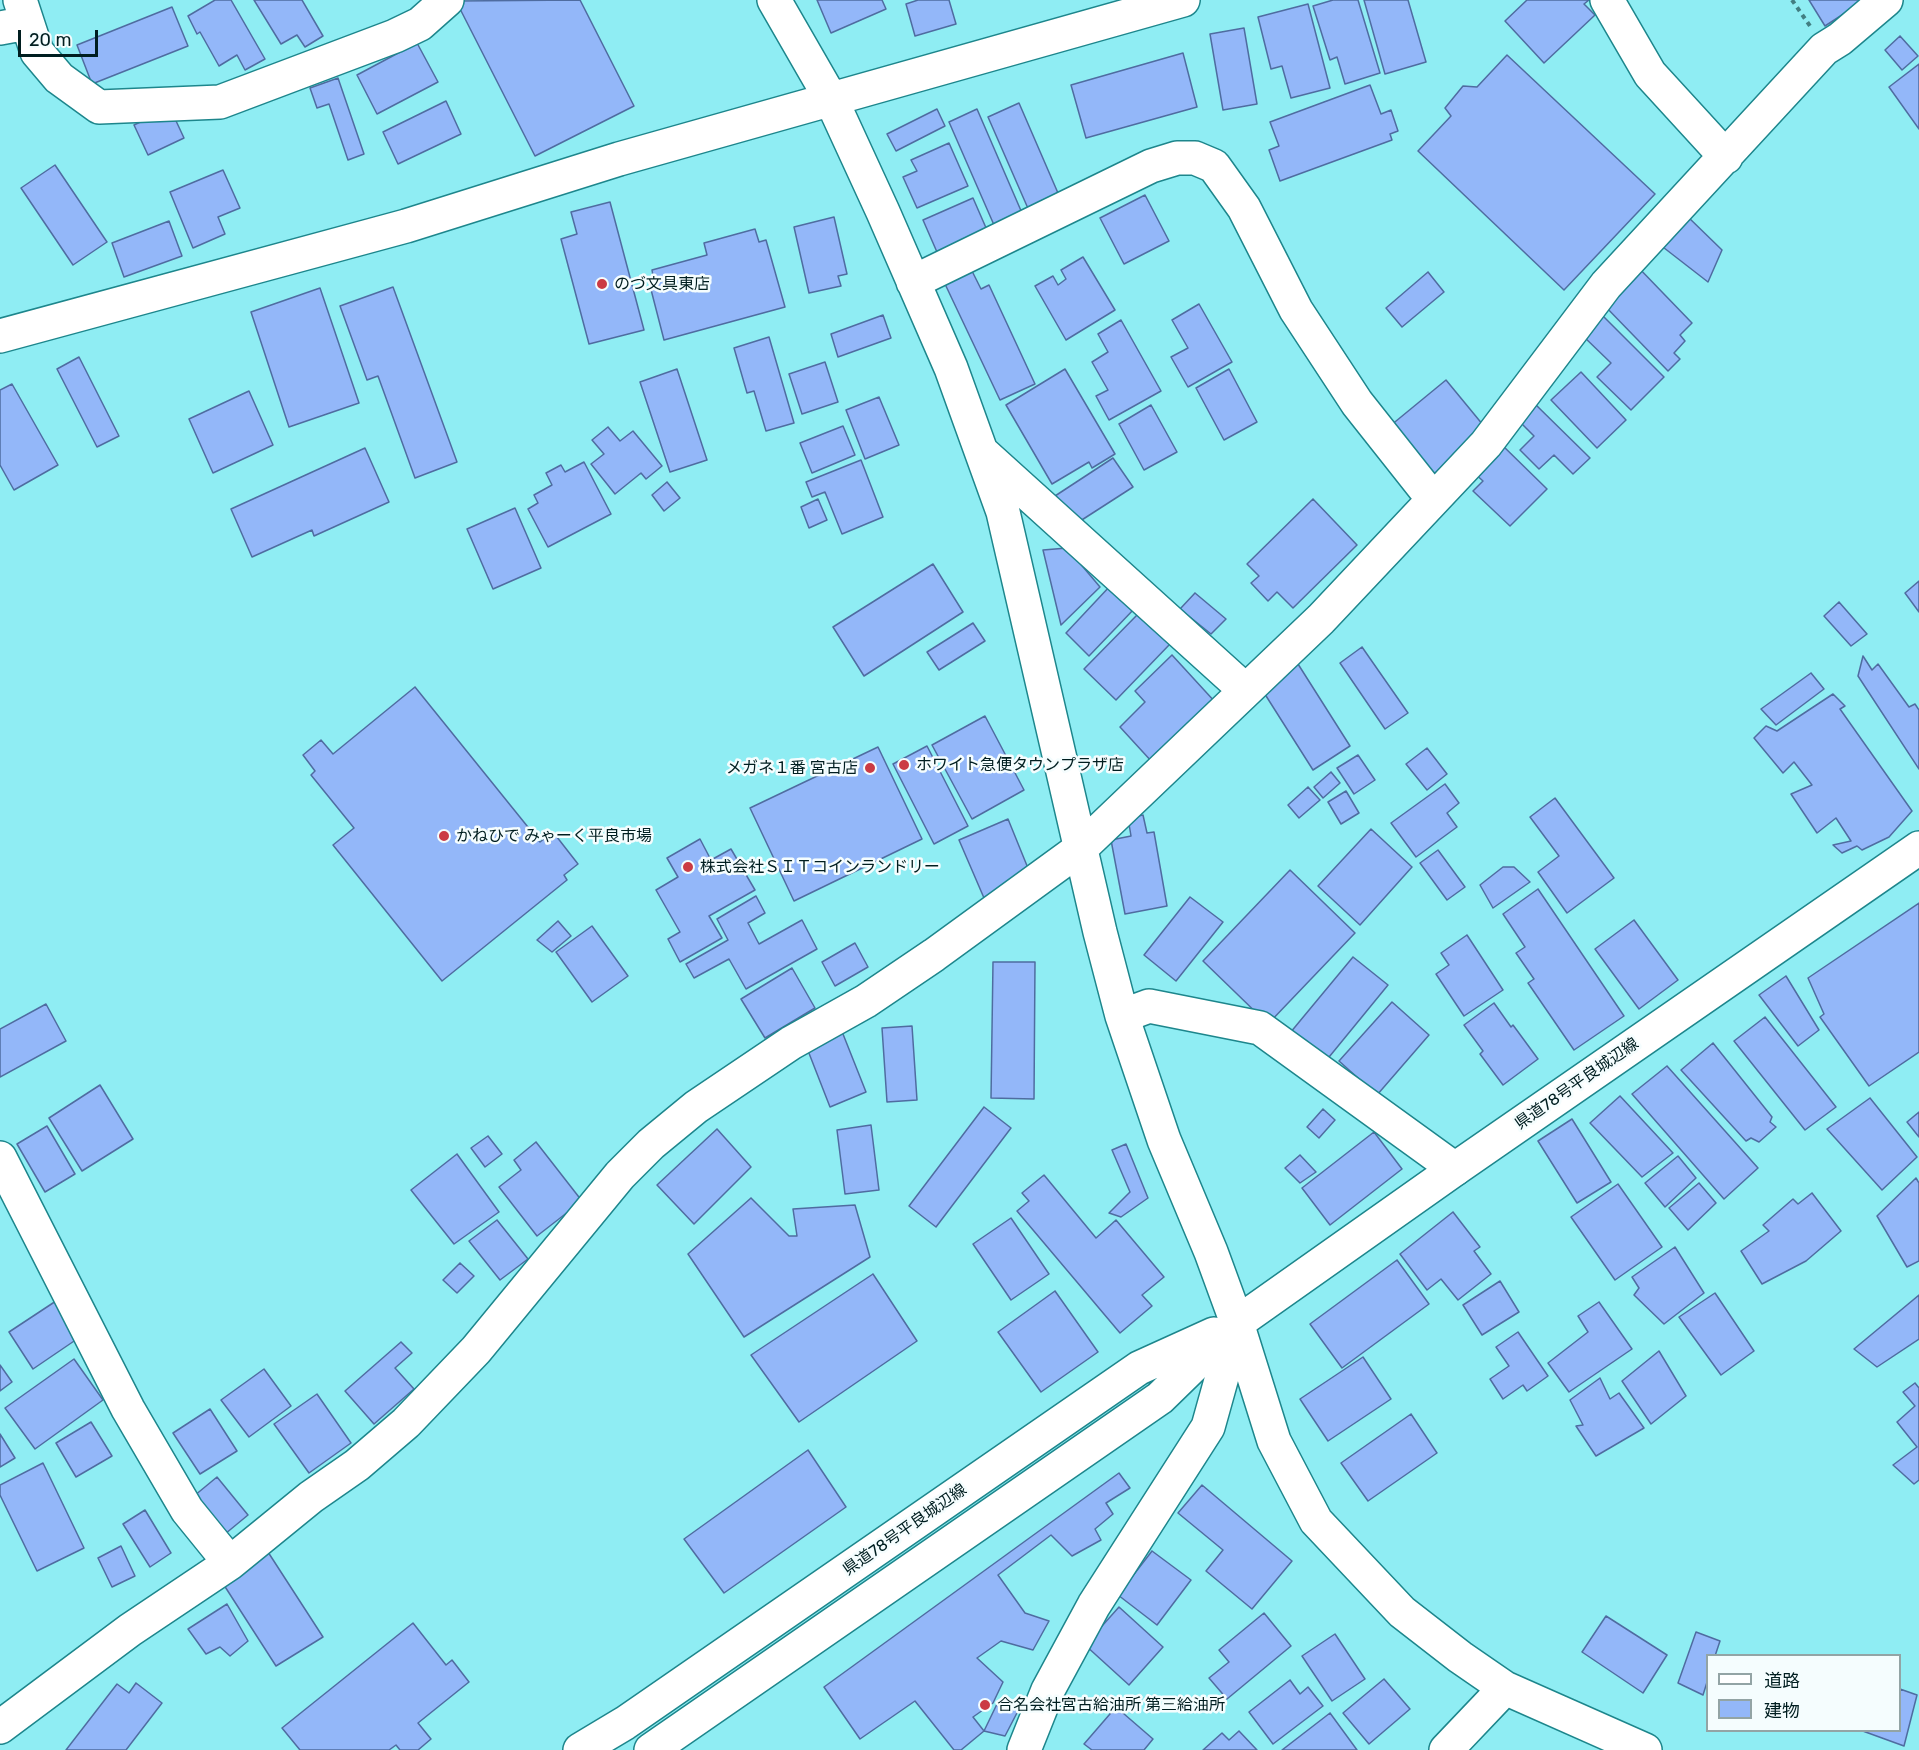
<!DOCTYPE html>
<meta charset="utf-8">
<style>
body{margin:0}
#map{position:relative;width:1919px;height:1750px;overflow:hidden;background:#8fedf3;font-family:Rubik,"Noto Sans JP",sans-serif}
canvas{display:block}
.legend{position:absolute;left:1706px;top:1654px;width:195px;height:78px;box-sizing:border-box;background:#f5fdfe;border:2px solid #93a4a5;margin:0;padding:8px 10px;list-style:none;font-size:18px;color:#001e20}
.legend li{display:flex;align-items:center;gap:12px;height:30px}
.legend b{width:30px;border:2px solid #93a4a5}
.scale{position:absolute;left:18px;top:30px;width:80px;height:27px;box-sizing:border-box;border:3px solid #001e20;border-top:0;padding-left:8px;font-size:18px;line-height:21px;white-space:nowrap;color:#001e20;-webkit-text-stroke:4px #f5fdfe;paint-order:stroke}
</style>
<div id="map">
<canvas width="1919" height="1750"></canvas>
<ul class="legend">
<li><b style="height:8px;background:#fff"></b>道路</li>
<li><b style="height:16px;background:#93b7f9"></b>建物</li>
</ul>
<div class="scale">20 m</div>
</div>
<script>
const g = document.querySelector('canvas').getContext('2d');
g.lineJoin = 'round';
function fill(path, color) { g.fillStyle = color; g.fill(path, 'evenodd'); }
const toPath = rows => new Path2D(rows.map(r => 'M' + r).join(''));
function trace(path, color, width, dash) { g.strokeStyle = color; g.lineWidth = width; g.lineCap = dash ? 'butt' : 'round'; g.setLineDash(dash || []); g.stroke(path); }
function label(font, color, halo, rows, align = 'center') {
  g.font = font + ' Rubik,"Noto Sans JP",sans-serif'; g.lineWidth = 5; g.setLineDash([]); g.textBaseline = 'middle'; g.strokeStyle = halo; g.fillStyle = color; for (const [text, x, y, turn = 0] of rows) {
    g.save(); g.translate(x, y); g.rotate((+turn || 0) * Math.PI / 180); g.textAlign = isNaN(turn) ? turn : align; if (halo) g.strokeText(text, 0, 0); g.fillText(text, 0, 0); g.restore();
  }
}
const building = toPath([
 [215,0,231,0,265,59,245,70,237,55,219,66,200,32,197,34,188,16,215,0],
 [254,0,302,0,323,36,305,47,297,35,281,44,254,0],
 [580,0,634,106,535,156,456,1,580,0],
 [817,0,882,0,886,9,831,33,817,0],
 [918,0,949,0,956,24,915,36,906,4,918,0],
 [1333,0,1358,0,1380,73,1345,84,1337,57,1330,60,1313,6,1333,0],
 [1364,0,1408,0,1426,62,1385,74,1364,0],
 [1527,0,1589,0,1584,4,1595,15,1544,63,1505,21,1527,0],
 [1809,0,1865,0,1825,26,1809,0],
 [1308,4,1330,88,1291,98,1282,66,1271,69,1258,17,1308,4],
 [172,7,188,46,92,84,77,45,172,7],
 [1244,28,1257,104,1223,110,1210,34,1244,28],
 [1900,36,1918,56,1902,70,1885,50,1900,36],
 [417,43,438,82,377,114,357,75,417,43],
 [1183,53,1197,107,1086,138,1071,85,1183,53],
 [1507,55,1655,194,1564,290,1418,151,1451,116,1445,108,1463,86,1477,87,1507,55],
 [1919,64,1919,129,1889,87,1919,64],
 [338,78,364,154,348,160,329,104,317,108,310,88,338,78],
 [1370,85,1381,114,1391,110,1398,131,1390,134,1392,140,1280,181,1269,150,1279,146,1270,122,1370,85],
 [446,101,461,134,398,164,383,132,446,101],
 [1019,103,1061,200,1030,213,988,117,1019,103],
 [170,108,184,138,148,155,134,125,170,108],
 [937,109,945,126,896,151,887,134,937,109],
 [977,109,1022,213,994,225,949,122,977,109],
 [949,143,968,186,917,208,903,177,917,171,911,160,949,143],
 [55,165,107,242,73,265,21,188,55,165],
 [223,170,240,208,218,217,225,234,193,248,170,192,223,170],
 [1145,195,1169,241,1124,264,1100,218,1145,195],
 [973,198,990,237,940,259,923,220,973,198],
 [610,202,644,330,589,344,561,239,577,234,571,212,610,202],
 [1686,215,1722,250,1708,282,1659,244,1686,215],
 [834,217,847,274,838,276,841,286,809,293,794,227,834,217],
 [169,221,182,256,124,277,112,243,169,221],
 [755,229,759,242,766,240,785,307,664,340,648,278,653,276,652,270,707,255,704,243,755,229],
 [1083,257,1115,310,1066,340,1035,286,1053,276,1058,285,1066,279,1061,270,1083,257],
 [1634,263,1692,323,1680,335,1685,341,1674,353,1680,359,1668,371,1602,303,1634,263],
 [972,271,981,289,989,285,1035,384,1000,400,945,284,972,271],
 [1428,272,1444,292,1402,327,1386,308,1428,272],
 [393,287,457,462,415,478,378,376,367,380,340,306,393,287],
 [320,288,359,403,289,427,251,312,320,288],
 [1199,304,1232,362,1188,387,1171,357,1188,348,1172,320,1199,304],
 [1601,314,1664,377,1631,410,1597,377,1611,363,1581,334,1601,314],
 [883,315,891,338,838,357,831,334,883,315],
 [1121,320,1161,391,1109,420,1096,396,1108,390,1092,362,1108,352,1098,334,1121,320],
 [769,337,794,423,766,431,754,391,747,393,734,348,769,337],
 [79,357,119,436,97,447,57,369,79,357],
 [825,362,838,402,802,414,789,374,825,362],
 [677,369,707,460,670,472,640,382,677,369],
 [1065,369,1115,454,1092,468,1089,462,1052,484,1006,405,1065,369],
 [1229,369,1257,422,1224,440,1196,388,1229,369],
 [1581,372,1626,420,1597,448,1551,400,1581,372],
 [1446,380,1488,431,1431,477,1390,426,1446,380],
 [12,384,58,465,14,490,0,465,0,390,12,384],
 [249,391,273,445,213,473,189,419,249,391],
 [879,397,899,445,865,459,846,410,879,397],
 [1535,404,1590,458,1573,474,1554,455,1539,469,1520,450,1534,436,1519,421,1535,404],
 [1151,405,1177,452,1144,470,1119,424,1151,405],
 [843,426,855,455,812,473,800,443,843,426],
 [608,427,620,441,633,431,662,466,646,479,641,473,615,494,591,464,604,454,592,440,608,427],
 [1500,443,1547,489,1510,526,1473,491,1483,481,1473,472,1500,443],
 [365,448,389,502,314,536,312,530,252,557,231,509,365,448],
 [1113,458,1133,487,1074,525,1055,496,1113,458],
 [861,460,883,517,842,534,825,492,812,497,806,482,861,460],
 [584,462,611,514,548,547,528,509,538,503,534,495,552,485,546,473,561,465,565,472,584,462],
 [667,482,680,498,664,511,652,495,667,482],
 [818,499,827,520,809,528,801,507,818,499],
 [1313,499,1357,545,1293,608,1277,592,1268,601,1251,583,1259,576,1247,564,1313,499],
 [515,508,541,568,493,589,467,529,515,508],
 [1067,548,1100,587,1061,625,1043,550,1067,548],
 [933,564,963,612,864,676,833,627,933,564],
 [1919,581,1919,612,1905,593,1919,581],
 [1111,585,1135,608,1089,656,1066,633,1111,585],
 [1195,593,1226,619,1211,634,1180,609,1195,593],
 [1839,602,1867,634,1851,646,1824,616,1839,602],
 [1138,614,1170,644,1116,700,1084,669,1138,614],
 [973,623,985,641,939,670,927,652,973,623],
 [1362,647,1408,713,1385,729,1340,663,1362,647],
 [1172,655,1216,703,1153,763,1120,727,1145,702,1135,691,1172,655],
 [1863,656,1872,670,1878,664,1909,707,1915,704,1919,710,1919,769,1858,676,1863,656],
 [1298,664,1350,746,1313,770,1261,688,1298,664],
 [1811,673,1824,689,1776,725,1761,709,1811,673],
 [415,687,540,842,553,832,578,864,564,875,567,880,442,981,333,845,354,828,311,775,315,771,303,755,321,740,333,754,415,687],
 [1833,694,1845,706,1840,709,1912,811,1889,837,1862,850,1857,846,1842,853,1833,845,1851,841,1836,818,1817,833,1791,794,1812,785,1794,762,1783,773,1754,738,1766,726,1777,731,1833,694],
 [985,716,1024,790,972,819,932,745,985,716],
 [927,746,968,826,934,844,893,764,927,746],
 [878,747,922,839,794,901,750,808,878,747],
 [1427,748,1447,774,1427,790,1406,764,1427,748],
 [1358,755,1375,780,1354,794,1337,768,1358,755],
 [1331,772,1340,783,1323,798,1314,787,1331,772],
 [1445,784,1459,803,1447,813,1457,827,1416,857,1391,823,1445,784],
 [1308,787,1320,800,1299,818,1288,805,1308,787],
 [1346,791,1359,813,1341,824,1328,802,1346,791],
 [1555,798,1614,878,1567,913,1538,872,1559,856,1530,817,1555,798],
 [1143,815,1147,833,1154,832,1167,906,1125,914,1111,840,1131,836,1128,818,1143,815],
 [1008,819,1032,878,984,898,959,840,1008,819],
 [1371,829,1412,867,1360,925,1318,886,1371,829],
 [700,839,711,860,731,849,755,890,709,916,722,938,680,962,668,939,680,932,656,890,678,877,667,858,700,839],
 [1438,850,1465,887,1447,900,1420,863,1438,850],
 [1503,867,1514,867,1530,882,1493,908,1480,885,1503,867],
 [1290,870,1355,933,1268,1024,1203,961,1290,870],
 [1538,889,1624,1016,1574,1050,1528,983,1534,979,1516,953,1525,947,1503,914,1538,889],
 [756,896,765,913,748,923,759,944,802,920,817,949,746,989,729,959,694,978,686,964,728,940,717,919,756,896],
 [1190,897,1223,922,1176,981,1144,955,1190,897],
 [1919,903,1919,1052,1869,1086,1820,1017,1824,1014,1808,978,1919,903],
 [1634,920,1678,980,1639,1009,1595,949,1634,920],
 [558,921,571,936,552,952,537,940,558,921],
 [592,926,628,976,592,1002,556,952,592,926],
 [1467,935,1503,990,1464,1016,1436,974,1449,965,1441,953,1467,935],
 [855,943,868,967,835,986,822,962,855,943],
 [1353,957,1388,985,1325,1062,1290,1033,1353,957],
 [993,962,1035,962,1034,1099,991,1098,993,962],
 [792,968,815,1008,765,1038,741,999,792,968],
 [1786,976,1819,1030,1798,1046,1759,995,1786,976],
 [1392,1002,1429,1035,1377,1095,1339,1061,1392,1002],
 [1494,1003,1511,1027,1513,1025,1538,1059,1503,1085,1480,1054,1483,1051,1464,1025,1494,1003],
 [46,1004,66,1041,0,1077,0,1029,46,1004],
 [1765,1017,1836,1107,1805,1130,1734,1041,1765,1017],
 [912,1026,917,1100,887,1102,882,1028,912,1026],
 [841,1029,866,1092,830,1107,805,1043,841,1029],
 [1713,1043,1772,1117,1770,1122,1776,1127,1759,1142,1751,1138,1746,1141,1681,1070,1713,1043],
 [1667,1066,1758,1168,1724,1199,1632,1094,1667,1066],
 [100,1085,133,1139,82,1171,49,1118,100,1085],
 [1620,1096,1673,1153,1642,1177,1590,1123,1620,1096],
 [1870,1098,1917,1157,1882,1190,1827,1129,1870,1098],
 [984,1107,1011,1128,936,1227,909,1206,984,1107],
 [1323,1109,1335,1120,1319,1138,1307,1127,1323,1109],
 [1919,1112,1919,1137,1907,1122,1919,1112],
 [1572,1119,1611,1182,1577,1203,1538,1141,1572,1119],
 [871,1125,879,1190,845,1194,837,1130,871,1125],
 [47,1126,75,1174,45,1192,17,1144,47,1126],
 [717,1129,751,1167,694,1224,657,1185,717,1129],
 [1374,1132,1402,1169,1330,1225,1302,1188,1374,1132],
 [488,1136,502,1154,485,1167,471,1148,488,1136],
 [536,1142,582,1201,537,1236,499,1187,521,1170,514,1160,536,1142],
 [1126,1144,1148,1198,1121,1217,1109,1213,1130,1192,1112,1150,1126,1144],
 [457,1154,499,1212,454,1244,411,1190,457,1154],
 [1300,1155,1316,1172,1300,1183,1285,1168,1300,1155],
 [1678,1156,1696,1178,1665,1207,1645,1183,1678,1156],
 [1044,1175,1096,1238,1116,1220,1164,1277,1142,1295,1152,1306,1120,1333,1017,1211,1029,1201,1022,1193,1044,1175],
 [1916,1178,1919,1183,1919,1261,1907,1267,1877,1216,1916,1178],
 [1699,1183,1716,1203,1688,1230,1669,1208,1699,1183],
 [1618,1184,1662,1247,1615,1280,1571,1217,1618,1184],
 [1812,1193,1841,1231,1806,1261,1762,1284,1741,1251,1769,1231,1763,1225,1793,1199,1798,1204,1812,1193],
 [751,1198,789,1236,797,1236,793,1209,855,1205,870,1257,744,1337,688,1254,751,1198],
 [1453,1212,1480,1247,1474,1251,1491,1274,1458,1300,1441,1279,1427,1290,1400,1254,1453,1212],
 [1011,1218,1049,1274,1011,1300,973,1244,1011,1218],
 [497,1220,528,1259,500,1280,469,1241,497,1220],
 [1675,1247,1704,1293,1664,1324,1634,1295,1639,1288,1632,1277,1675,1247],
 [1397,1260,1429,1304,1342,1368,1310,1324,1397,1260],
 [460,1263,474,1276,457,1293,443,1280,460,1263],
 [873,1274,917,1341,799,1422,751,1355,873,1274],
 [1500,1281,1519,1312,1482,1335,1463,1305,1500,1281],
 [1055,1291,1098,1352,1041,1392,998,1332,1055,1291],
 [1715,1293,1754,1351,1721,1375,1679,1317,1715,1293],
 [1919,1295,1919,1339,1877,1367,1854,1349,1919,1295],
 [56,1301,80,1337,33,1369,9,1332,56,1301],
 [1599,1302,1632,1349,1569,1392,1548,1363,1588,1332,1578,1316,1599,1302],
 [1518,1332,1548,1376,1527,1391,1523,1385,1503,1399,1490,1379,1509,1366,1496,1347,1518,1332],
 [401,1342,412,1353,395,1368,414,1389,374,1424,345,1391,401,1342],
 [1659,1351,1686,1396,1651,1424,1622,1381,1659,1351],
 [1363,1357,1391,1399,1328,1441,1300,1399,1363,1357],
 [74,1359,103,1400,35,1449,5,1408,74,1359],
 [0,1365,12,1382,0,1391,0,1365],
 [264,1369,291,1406,249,1437,221,1400,264,1369],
 [1600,1378,1610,1399,1619,1393,1644,1428,1596,1456,1576,1426,1583,1425,1570,1400,1600,1378],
 [1915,1383,1919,1388,1919,1480,1914,1484,1893,1465,1917,1447,1897,1422,1915,1406,1903,1392,1915,1383],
 [317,1394,351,1443,309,1473,274,1424,317,1394],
 [210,1409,237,1451,200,1474,173,1433,210,1409],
 [1411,1414,1437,1453,1368,1501,1341,1463,1411,1414],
 [91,1422,112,1456,76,1477,56,1443,91,1422],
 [0,1434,15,1458,0,1467,0,1434],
 [808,1450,846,1507,724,1593,684,1539,808,1450],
 [43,1463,84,1548,37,1571,0,1495,0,1485,43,1463],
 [1119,1473,1130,1488,1106,1503,1113,1514,1095,1529,1101,1540,1072,1556,1051,1535,998,1575,1025,1613,1049,1621,1033,1650,1001,1641,977,1658,1003,1682,993,1703,973,1717,984,1731,961,1750,954,1750,915,1701,860,1739,824,1687,1119,1473],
 [217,1477,248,1515,225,1534,194,1496,217,1477],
 [1202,1485,1292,1561,1252,1609,1206,1571,1223,1550,1178,1513,1202,1485],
 [145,1510,171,1553,150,1567,123,1524,145,1510],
 [121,1546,135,1576,112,1587,98,1558,121,1546],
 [1152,1551,1191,1580,1157,1625,1118,1595,1152,1551],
 [268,1552,323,1637,276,1666,222,1582,268,1552],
 [227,1604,248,1641,230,1656,220,1647,206,1654,188,1629,227,1604],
 [1119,1607,1163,1647,1129,1685,1085,1645,1119,1607],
 [1264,1613,1291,1646,1227,1699,1209,1678,1229,1662,1219,1650,1264,1613],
 [1606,1616,1667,1655,1643,1693,1582,1652,1606,1616],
 [413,1623,446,1665,452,1660,469,1682,418,1723,431,1739,418,1750,400,1750,396,1745,389,1750,300,1750,282,1728,413,1623],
 [1696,1632,1720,1641,1715,1656,1708,1656,1708,1679,1703,1695,1678,1683,1696,1632],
 [1335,1634,1365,1679,1332,1701,1302,1656,1335,1634],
 [1384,1679,1410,1709,1369,1744,1343,1713,1384,1679],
 [1290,1680,1300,1694,1308,1687,1323,1706,1273,1744,1249,1712,1290,1680],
 [136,1683,162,1703,126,1750,66,1750,117,1684,129,1693,136,1683],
 [1900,1689,1917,1695,1904,1746,1860,1730,1900,1730,1900,1689],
 [997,1704,1019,1709,1005,1736,984,1731,997,1704],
 [1116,1707,1153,1739,1144,1750,1092,1750,1084,1744,1116,1707],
 [1330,1713,1357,1750,1282,1750,1330,1713],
 [1239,1731,1257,1750,1203,1750,1222,1733,1229,1740,1239,1731]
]);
fill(building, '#93b7f9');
trace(building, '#4f6ca0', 1.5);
const minor = toPath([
 [20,0,37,52,59,78,99,107,220,102,395,36,420,24,447,0],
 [774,0,831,99,883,212,951,368,1003,512,1100,932,1122,1016,1164,1140,1211,1252,1237,1323,1274,1441,1316,1521,1402,1612,1460,1657,1505,1688,1645,1750],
 [1607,0,1650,74,1726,157],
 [0,28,27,23],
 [913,282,1151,166,1177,158,1195,158,1214,166,1244,208,1296,310,1357,403,1433,499],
 [0,336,406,226,619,159,1183,0],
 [984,454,1245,690],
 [1122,1016,1149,1006,1260,1028,1455,1169],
 [0,1158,128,1409,187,1510,230,1563],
 [0,1727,130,1630,230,1563,311,1497,357,1465,406,1423,476,1350,620,1175,651,1144,696,1107,791,1043,866,1001,934,955,1081,848,1321,619,1486,444,1606,285,1824,49,1840,39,1886,0],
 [1024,1750,1048,1690,1094,1605,1208,1427,1237,1323],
 [1446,1750,1505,1688]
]);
const major = toPath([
 [580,1750,625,1723,1139,1368,1214,1334],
 [651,1750,1160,1398,1237,1323,1455,1169,1919,848]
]);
trace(minor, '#1d868c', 36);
trace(major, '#1d868c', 36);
trace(toPath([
 [1792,0,1810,26]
]), '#427e82', 4, [4.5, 4.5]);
trace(minor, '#fff', 33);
trace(major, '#fff', 33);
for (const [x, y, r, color] of [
 [602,284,6,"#cb3b44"],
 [904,765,6,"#cb3b44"],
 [870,768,6,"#cb3b44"],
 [444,836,6,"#cb3b44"],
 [688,867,6,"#cb3b44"],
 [985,1705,6,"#cb3b44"]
]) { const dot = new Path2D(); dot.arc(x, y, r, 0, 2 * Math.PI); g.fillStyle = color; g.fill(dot); trace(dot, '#f5fdfe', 2); }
label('16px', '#001e20', '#f5fdfe', [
 ["のづ文具東店",614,284],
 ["ホワイト急便タウンプラザ店",916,765],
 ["メガネ１番 宮古店",858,768,"right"],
 ["かねひで みゃーく平良市場",456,836],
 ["株式会社ＳＩＴコインランドリー",700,867],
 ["合名会社宮古給油所 第三給油所",997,1705]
], 'left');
label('16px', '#001e20', '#f5fdfe', [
 ["県道78号平良城辺線",1577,1084,-35],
 ["県道78号平良城辺線",905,1530,-35]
]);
</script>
